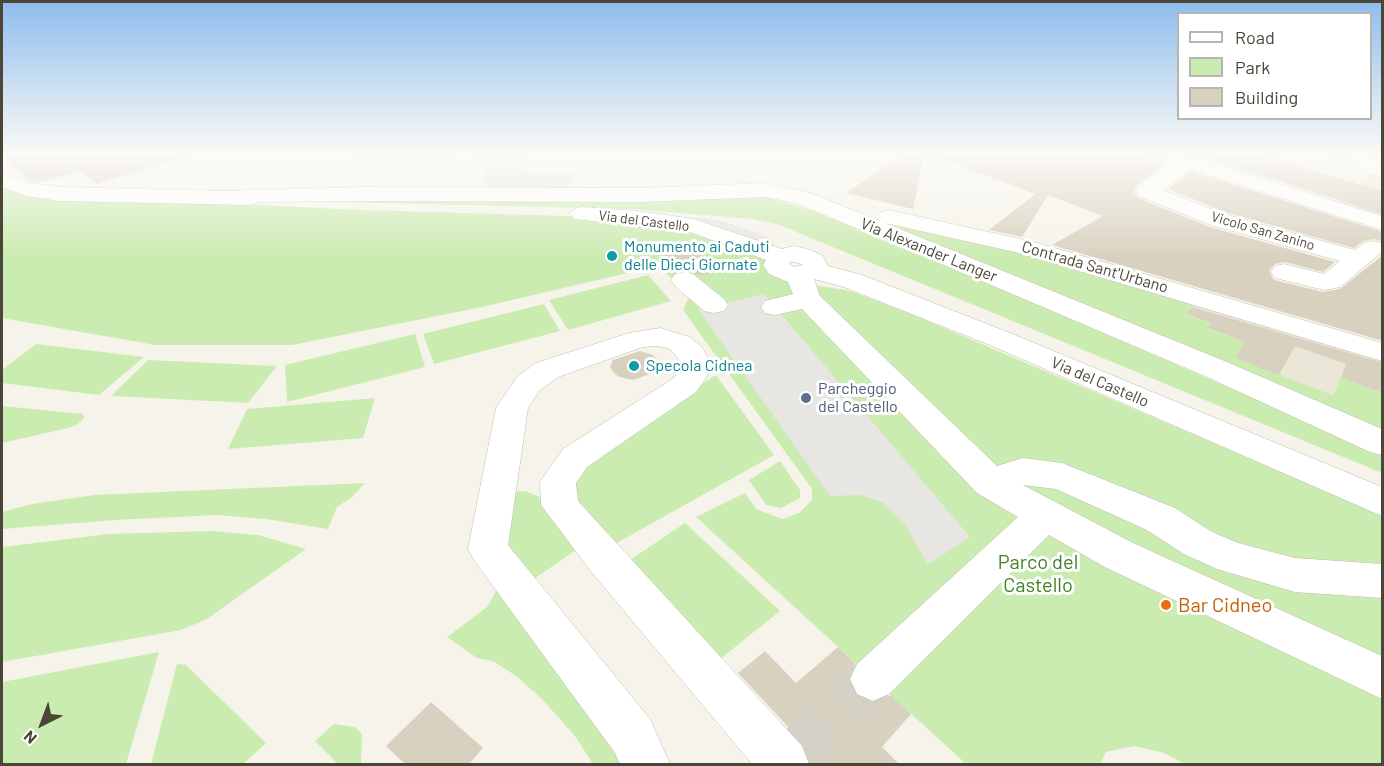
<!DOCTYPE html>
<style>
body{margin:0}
#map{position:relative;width:1384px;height:766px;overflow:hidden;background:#f6f4ea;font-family:Barlow,sans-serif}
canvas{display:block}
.frame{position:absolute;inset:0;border:3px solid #4b4637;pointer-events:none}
.legend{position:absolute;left:1177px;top:12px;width:195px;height:108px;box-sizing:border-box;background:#fff;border:2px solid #b7b5af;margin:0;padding:8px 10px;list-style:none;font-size:18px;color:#4b4637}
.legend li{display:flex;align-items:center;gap:12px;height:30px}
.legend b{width:30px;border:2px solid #b7b5af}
.north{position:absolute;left:12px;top:694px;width:60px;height:60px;-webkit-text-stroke:4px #fff;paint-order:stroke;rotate:222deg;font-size:16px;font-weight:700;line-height:24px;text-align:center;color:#4b4637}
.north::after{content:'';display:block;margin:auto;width:21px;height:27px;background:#4b4637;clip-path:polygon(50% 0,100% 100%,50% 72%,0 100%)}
</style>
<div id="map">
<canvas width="1384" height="766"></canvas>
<div class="frame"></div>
<ul class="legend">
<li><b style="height:8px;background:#fff"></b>Road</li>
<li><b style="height:16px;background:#cbecb1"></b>Park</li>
<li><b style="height:16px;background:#d9d1bf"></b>Building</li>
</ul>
<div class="north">N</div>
</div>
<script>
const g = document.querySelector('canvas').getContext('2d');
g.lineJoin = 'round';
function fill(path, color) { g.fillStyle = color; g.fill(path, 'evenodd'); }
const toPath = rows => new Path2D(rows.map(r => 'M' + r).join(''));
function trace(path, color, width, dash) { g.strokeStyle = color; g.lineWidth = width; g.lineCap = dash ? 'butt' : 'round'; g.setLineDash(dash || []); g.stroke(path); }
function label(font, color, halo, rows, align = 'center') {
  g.font = font + ' Barlow,sans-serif'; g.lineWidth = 6; g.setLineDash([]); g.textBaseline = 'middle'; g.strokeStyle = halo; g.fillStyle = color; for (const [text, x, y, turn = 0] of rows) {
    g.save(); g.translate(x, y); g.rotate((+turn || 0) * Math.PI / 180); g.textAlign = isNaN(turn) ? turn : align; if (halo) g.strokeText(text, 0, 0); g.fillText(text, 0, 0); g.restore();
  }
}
fill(toPath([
 [472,152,526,152,522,172,573,173,569,191,491,191,482,181,485,173],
 [1330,152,1382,152,1382,219,1336,205,1380,166],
 [1197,299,1382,358,1382,393,1333,395,1235,358,1244,342,1207,328,1186,314]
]), '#eae7d8');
fill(toPath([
 [364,152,452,152,445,161,358,158],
 [2,187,21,194,363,210,602,217,701,234,760,256,794,282,851,291,916,316,1382,515,1382,764,1185,764,1164,753,1134,746,1106,752,1100,764,966,764,696,517,745,493,756,509,782,519,799,513,812,500,812,489,683,310,690,295,658,266,482,307,292,345,155,345,2,318],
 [769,198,813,211,1032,302,1382,454,1382,473,777,224,752,219,630,209,297,201],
 [869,218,1021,252,1195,302,1186,315,1211,323,1208,329,1245,342,1236,358,1333,395,1341,378,1382,393,1382,432,1231,365],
 [648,275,671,301,568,330,549,300],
 [544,304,560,331,434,364,423,334],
 [415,334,425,367,287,402,285,365],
 [36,344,144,357,99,395,2,383,2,370],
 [148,360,277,366,248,403,111,396],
 [716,375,774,455,606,549,568,501,582,461],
 [375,398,363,438,228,449,247,409],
 [2,406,83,414,84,418,78,424,68,428,2,443],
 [780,461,800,490,800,498,781,508,766,505,749,480],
 [365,483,352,497,337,507,328,529,266,519,217,515,115,520,2,529,2,512,32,504,94,495],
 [525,491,538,496,552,508,582,546,528,583,497,548,504,492],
 [685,523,780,611,714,664,621,566],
 [212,531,258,535,306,549,207,619,181,630,2,662,2,547,109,534],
 [499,586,624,754,625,764,593,764,575,736,541,698,516,676,493,661,477,658,447,637,487,607],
 [159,652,126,764,2,764,2,682],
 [177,664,186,665,266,743,243,764,151,764],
 [334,724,355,727,362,734,361,764,338,764,315,741]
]), '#cbecb1');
fill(toPath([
 [654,214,719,220,771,238,777,254],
 [764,294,970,537,932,562,927,563,905,524,882,502,860,495,830,496,698,309]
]), '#e7e6e2');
fill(toPath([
 [2,152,71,152,78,156,93,152,188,152,188,156,97,184,81,171,41,182,30,181,2,156],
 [907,152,925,152,913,209,846,193],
 [929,152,1145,152,1149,158,1167,164,1137,185,1134,192,1138,198,1210,227,1335,262,1323,272,1285,262,1275,264,1269,271,1274,280,1323,292,1340,289,1383,255,1383,341,1052,245,1103,216,1048,195,1022,237,989,230,1035,194,928,154],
 [1197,152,1248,152,1383,191,1383,214,1192,154],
 [1191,171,1383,232,1383,241,1373,239,1364,241,1354,248,1228,213,1168,189],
 [691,245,718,270,699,276,693,272,680,271,662,253],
 [1192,307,1383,363,1383,393,1341,378,1346,364,1295,346,1279,375,1235,358,1245,342,1207,328,1211,323,1186,314],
 [640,351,653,355,656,359,658,364,653,373,633,380,619,377,614,373,610,367,613,360],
 [838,647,855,663,848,680,856,696,874,703,891,695,911,714,882,747,900,765,811,765,804,744,738,673,765,651,796,683],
 [431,702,483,748,468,765,406,765,386,746]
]), '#d9d1bf');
trace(toPath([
 [795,752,873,679]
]), '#d4d1c6', 45, [45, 22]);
const minor = toPath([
 [1147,152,1177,152,1382,216,1382,230,1191,169,1163,190,1227,215,1355,250,1364,243,1373,241,1382,243,1382,252,1340,287,1331,289,1324,290,1275,278,1271,272,1275,266,1284,264,1324,274,1340,261,1211,225,1139,196,1136,191,1139,186,1172,163,1150,156,1147,152],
 [1333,152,1361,152,1374,157,1382,165,1382,177,1367,173,1360,165,1336,156,1333,152],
 [2,174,30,183,60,187,225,191,364,187,640,188,766,183,810,193,880,221,877,217,881,212,889,210,1034,242,1382,343,1382,361,1019,253,885,223,1227,362,1382,429,1382,455,1370,452,1205,376,876,236,795,203,766,197,640,202,364,201,258,202,250,205,60,201,26,196,2,187,2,174],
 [582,207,638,211,694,219,782,249,794,246,811,250,823,256,828,266,862,275,1010,333,1382,487,1382,516,990,345,844,287,814,279,820,296,997,466,1023,458,1062,463,1175,508,1212,532,1238,543,1295,558,1382,564,1382,598,1295,592,1217,569,1184,554,1147,530,1056,489,1023,485,1133,543,1382,656,1382,699,1105,567,1049,535,889,694,873,701,857,694,850,679,857,664,1018,517,977,493,802,309,775,315,765,313,761,307,765,301,793,294,788,282,769,274,763,265,766,260,690,232,574,219,570,214,574,209,582,207],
 [790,262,796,262,803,265,794,267,789,264,790,262],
 [684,272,693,274,724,299,728,305,724,311,714,313,704,311,675,286,671,280,675,274,684,272],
 [660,328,690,337,703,348,712,369,696,392,587,467,576,483,578,501,802,746,809,764,752,764,590,570,541,505,540,482,563,449,674,378,681,368,678,358,670,349,659,346,643,347,558,377,539,391,528,408,508,545,650,719,670,764,620,764,615,753,474,560,468,549,496,408,517,377,536,363,629,333,660,328]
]);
trace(minor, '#c2bdac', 1);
fill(minor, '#fff');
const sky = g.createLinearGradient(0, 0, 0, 259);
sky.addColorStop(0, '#8dbded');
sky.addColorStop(0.59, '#fbfaf6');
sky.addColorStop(1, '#fbfaf600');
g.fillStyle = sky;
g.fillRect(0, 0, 1384, 259);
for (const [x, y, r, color] of [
 [612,256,6,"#0f9aa8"],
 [634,366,6,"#0f9aa8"],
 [806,398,6,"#5c6f8a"],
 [1166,605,6,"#e8710a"]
]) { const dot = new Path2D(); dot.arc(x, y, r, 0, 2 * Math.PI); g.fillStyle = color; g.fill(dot); trace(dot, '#fff', 2); }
label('14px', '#4b4637', '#fff', [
 ["Via del Castello",644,221,7],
 ["Vicolo San Zanino",1263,231,16]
]);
label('16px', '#0d838f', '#fff', [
 ["Monumento ai Caduti",624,247],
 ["delle Dieci Giornate",624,265],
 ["Specola Cidnea",646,366]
], 'left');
label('16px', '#4b4637', '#fff', [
 ["Via Alexander Langer",929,250,22],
 ["Contrada Sant'Urbano",1095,267,16],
 ["Via del Castello",1100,382,23]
]);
label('16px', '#4e5e75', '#fff', [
 ["Parcheggio",818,389],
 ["del Castello",818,407]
], 'left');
label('20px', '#3e8225', '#fff', [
 ["Parco del",1038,562],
 ["Castello",1038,585]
]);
label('20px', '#c56008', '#fff', [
 ["Bar Cidneo",1178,605]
], 'left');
</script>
